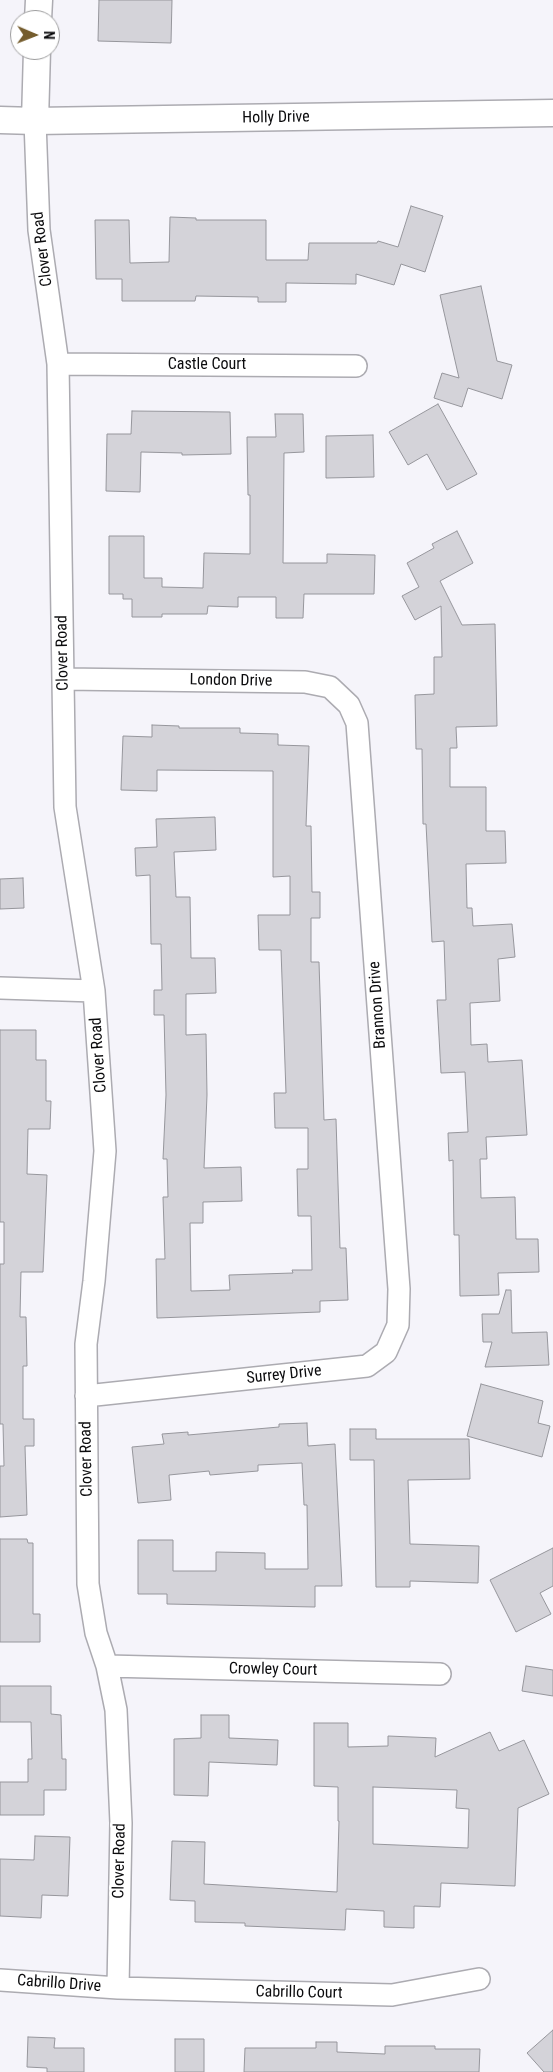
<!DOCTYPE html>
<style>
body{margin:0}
#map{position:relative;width:553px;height:2072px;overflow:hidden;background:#f5f4fa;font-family:"Roboto Condensed",sans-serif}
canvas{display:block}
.north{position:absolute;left:10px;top:10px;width:50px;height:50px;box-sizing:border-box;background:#fff;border:1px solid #9d9d9e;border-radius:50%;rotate:91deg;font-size:14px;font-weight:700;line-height:20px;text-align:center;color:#0b0b0d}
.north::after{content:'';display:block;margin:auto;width:18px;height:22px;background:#755d2e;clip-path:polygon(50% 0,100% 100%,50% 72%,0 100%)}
</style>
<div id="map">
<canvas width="553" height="2072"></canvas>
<div class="north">N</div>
</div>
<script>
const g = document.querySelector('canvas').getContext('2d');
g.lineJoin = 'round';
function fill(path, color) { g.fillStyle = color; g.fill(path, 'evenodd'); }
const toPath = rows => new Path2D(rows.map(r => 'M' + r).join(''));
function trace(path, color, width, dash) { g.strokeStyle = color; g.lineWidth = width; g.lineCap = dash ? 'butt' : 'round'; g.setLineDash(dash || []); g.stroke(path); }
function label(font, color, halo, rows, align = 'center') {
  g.font = font + ' "Roboto Condensed",sans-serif'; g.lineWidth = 5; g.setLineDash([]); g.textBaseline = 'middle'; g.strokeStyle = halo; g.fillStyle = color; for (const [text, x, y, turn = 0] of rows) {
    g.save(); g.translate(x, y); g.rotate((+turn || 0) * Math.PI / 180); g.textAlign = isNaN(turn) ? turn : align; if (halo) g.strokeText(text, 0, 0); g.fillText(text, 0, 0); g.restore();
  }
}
const building = toPath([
 [99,0,172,0,171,43,98,41,99,0],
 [411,206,443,216,425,272,401,264,394,285,356,274,356,284,286,283,286,302,258,302,258,297,196,296,195,301,122,301,122,279,96,279,95,220,129,220,130,263,169,262,170,217,196,218,196,220,266,220,266,260,308,260,309,243,377,243,378,241,398,247,411,206],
 [481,286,497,361,512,365,502,399,468,388,462,407,434,398,442,373,459,378,440,295,481,286],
 [438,404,477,474,447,490,427,454,408,465,389,432,438,404],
 [132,411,230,412,231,454,182,455,182,453,141,452,140,492,106,491,107,434,131,434,132,411],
 [275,414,303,414,304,452,284,453,283,563,327,563,327,554,375,555,374,594,304,594,303,618,276,618,276,597,238,597,238,607,208,606,207,614,162,614,162,617,132,617,132,599,123,599,123,594,109,594,109,536,144,536,144,578,162,578,162,587,203,588,204,553,250,554,250,495,248,495,247,437,276,437,275,414],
 [373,435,374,477,326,478,326,436,373,435],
 [457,531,473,563,440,581,462,625,495,624,497,726,456,727,457,748,450,748,450,787,486,787,486,831,505,831,506,863,466,864,467,908,472,908,473,926,512,924,515,957,498,959,500,1001,470,1003,471,1045,487,1044,488,1062,522,1060,527,1135,486,1137,487,1159,480,1159,481,1198,515,1197,516,1239,538,1239,539,1272,498,1273,499,1295,460,1296,459,1235,454,1235,453,1160,449,1161,448,1133,468,1132,465,1072,441,1073,437,1000,446,1000,444,941,432,942,426,824,423,824,422,749,416,749,415,695,434,694,434,657,442,657,441,606,415,620,402,596,419,587,407,563,434,548,432,544,457,531],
 [152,725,179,726,179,728,240,728,240,733,278,734,278,745,309,746,306,826,311,826,312,892,320,892,320,918,311,918,311,962,319,962,324,1120,336,1119,340,1248,346,1248,348,1300,320,1301,320,1312,157,1318,156,1259,165,1259,163,1197,168,1197,167,1159,163,1159,166,1095,164,1015,154,1015,154,990,162,990,161,944,151,944,150,875,136,876,135,848,157,847,156,819,215,817,216,850,174,852,176,897,190,897,191,958,215,958,216,993,186,994,186,1035,206,1034,207,1095,204,1168,241,1167,242,1201,203,1202,203,1223,190,1223,191,1291,230,1290,229,1275,293,1273,292,1270,312,1270,311,1216,298,1216,297,1169,308,1169,308,1128,275,1128,274,1093,286,1093,281,950,259,950,258,915,290,915,290,876,273,877,273,771,157,770,157,791,121,790,123,736,152,737,152,725],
 [23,878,24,908,0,909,0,879,23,878],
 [0,1030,36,1030,36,1060,46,1060,46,1101,51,1101,50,1129,28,1129,27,1174,47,1175,43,1272,21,1272,20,1317,26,1317,27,1366,23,1366,23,1419,34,1419,34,1446,25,1446,27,1515,0,1517,0,1466,4,1466,3,1424,0,1424,0,1264,4,1264,4,1222,0,1222,0,1030],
 [506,1290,511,1290,512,1333,547,1332,549,1365,485,1367,492,1342,483,1342,482,1314,499,1314,506,1290],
 [481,1384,543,1401,538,1423,550,1426,542,1457,467,1436,481,1384],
 [307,1423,308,1446,335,1444,342,1586,315,1586,315,1607,167,1604,167,1594,138,1594,138,1540,173,1540,173,1571,216,1571,216,1552,265,1553,265,1569,308,1569,307,1505,304,1505,302,1463,258,1465,258,1471,210,1475,209,1471,169,1475,171,1500,138,1503,132,1447,164,1444,162,1434,188,1432,188,1435,279,1427,279,1424,307,1423],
 [350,1429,376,1429,376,1439,469,1439,470,1479,408,1480,410,1544,479,1546,478,1583,410,1581,410,1587,376,1587,374,1460,350,1460,350,1429],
 [0,1539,27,1539,28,1543,33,1543,33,1614,40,1614,40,1642,0,1642,0,1539],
 [553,1548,553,1586,540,1593,551,1614,516,1632,490,1580,553,1548],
 [526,1666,553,1670,553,1696,522,1691,526,1666],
 [0,1686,51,1686,51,1714,61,1715,62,1759,66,1759,66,1790,44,1790,44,1815,0,1815,0,1782,28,1782,28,1759,32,1759,31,1722,0,1722,0,1686],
 [201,1715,229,1715,229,1738,278,1740,277,1765,209,1762,208,1796,174,1795,174,1739,201,1738,201,1715],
 [314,1723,348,1723,348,1747,388,1746,388,1736,436,1738,435,1757,490,1732,499,1751,524,1740,549,1794,518,1808,515,1886,441,1883,440,1907,414,1906,414,1928,384,1927,384,1911,346,1909,345,1930,245,1926,245,1923,195,1922,195,1901,170,1900,172,1841,205,1842,204,1884,337,1892,339,1821,338,1821,338,1787,314,1786,314,1723],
 [373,1787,457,1790,456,1808,469,1809,468,1848,373,1844,373,1787],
 [35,1836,70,1837,68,1896,42,1895,41,1918,0,1916,0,1859,34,1860,35,1836],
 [553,2030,553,2072,544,2072,527,2053,553,2030],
 [28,2037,55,2038,54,2048,84,2048,84,2072,47,2072,47,2068,27,2067,28,2037],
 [175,2039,204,2039,204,2072,175,2072,175,2039],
 [316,2042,337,2042,337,2052,385,2054,385,2046,435,2046,435,2049,480,2049,479,2072,244,2072,245,2048,316,2048,316,2042]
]);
fill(building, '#d4d3d9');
trace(building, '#96969c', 1);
const minor = toPath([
 [35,121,39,230,58,364,65,807,94,991,105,1151,94,1281,86,1344,88,1584,96,1633,107,1666,116,1710,121,1823,118,1988],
 [58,364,356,366],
 [63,679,305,682,330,687,349,705,357,723,399,1289,398,1325,386,1352,367,1366,86,1396],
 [0,988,94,991],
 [107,1666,440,1674],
 [0,1980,118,1988,392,1995,479,1979]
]);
const tertiary = toPath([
 [38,20,39,0],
 [0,120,35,121,553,113],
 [35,121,37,50]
]);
trace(minor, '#acabb1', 24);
trace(tertiary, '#acabb1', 29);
trace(minor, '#fff', 21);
trace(tertiary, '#fff', 26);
label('16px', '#0b0b0d', '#fff', [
 ["Holly Drive",276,118,-1],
 ["Clover Road",43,249,-97],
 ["Castle Court",207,365],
 ["Clover Road",63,653,-91],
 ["London Drive",231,681,1],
 ["Brannon Drive",378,1005,-94],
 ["Clover Road",99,1055,-94],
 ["Surrey Drive",284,1375,-6],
 ["Clover Road",87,1459,-91],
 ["Crowley Court",273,1670,1],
 ["Clover Road",120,1861,-89],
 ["Cabrillo Drive",59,1984,4],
 ["Cabrillo Court",299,1993,1]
]);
</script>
